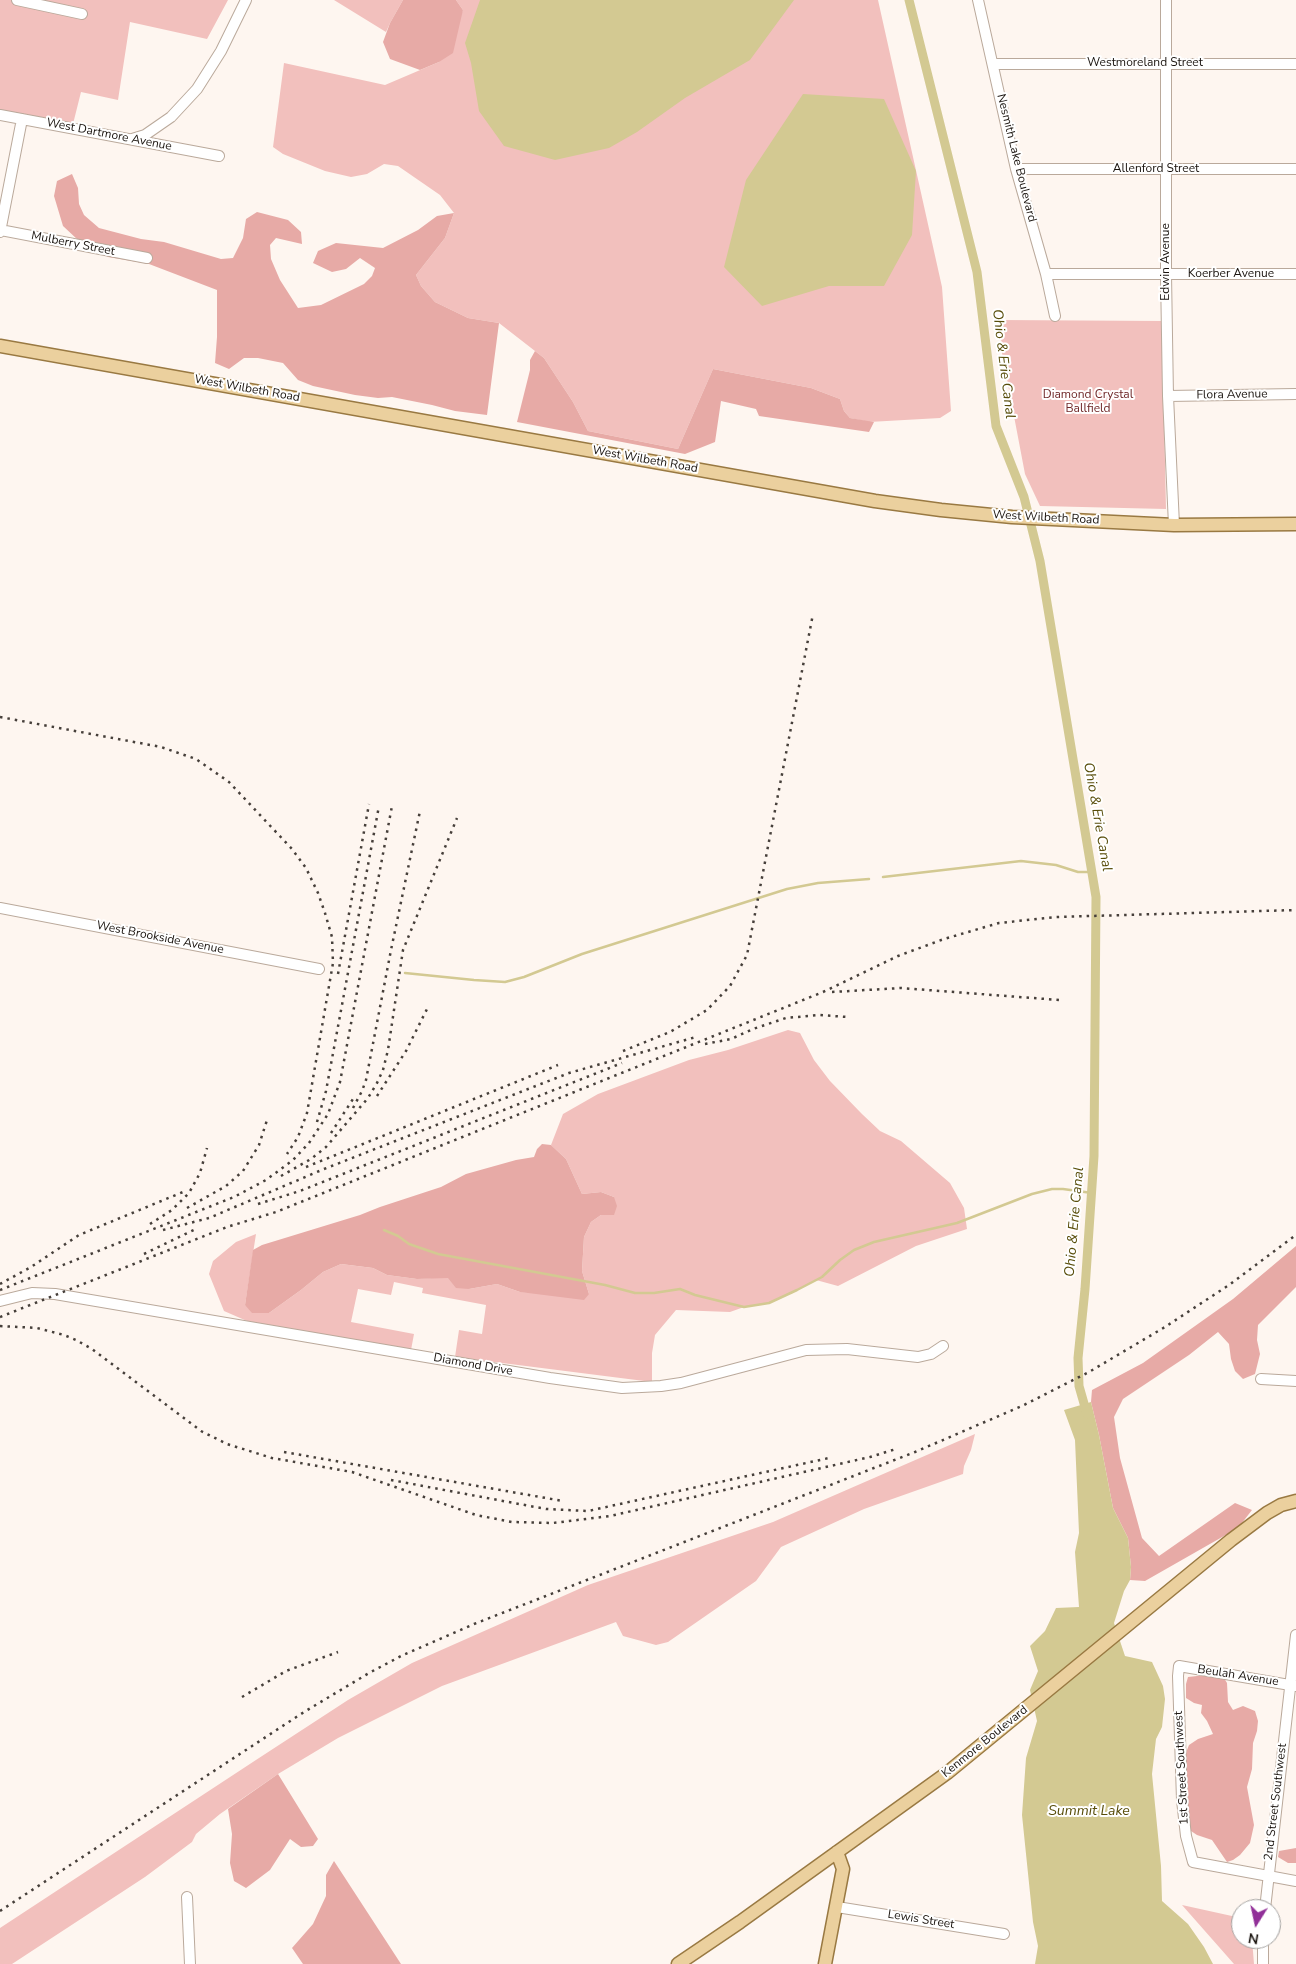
<!DOCTYPE html>
<style>
body{margin:0}
#map{position:relative;width:1296px;height:1964px;overflow:hidden;background:#fef6f0;font-family:"Nunito Sans",sans-serif}
canvas{display:block}
.north{position:absolute;left:1231px;top:1899px;width:50px;height:50px;box-sizing:border-box;background:#fff;border:1px solid #a3a19f;border-radius:50%;rotate:190deg;font-size:14px;font-weight:700;line-height:20px;text-align:center;color:#1a140f}
.north::after{content:'';display:block;margin:auto;width:18px;height:22px;background:#913098;clip-path:polygon(50% 0,100% 100%,50% 72%,0 100%)}
</style>
<div id="map">
<canvas width="1296" height="1964"></canvas>
<div class="north">N</div>
</div>
<script>
const g = document.querySelector('canvas').getContext('2d');
g.lineJoin = 'round';
function fill(path, color) { g.fillStyle = color; g.fill(path, 'evenodd'); }
const toPath = rows => new Path2D(rows.map(r => 'M' + r).join(''));
function trace(path, color, width, dash) { g.strokeStyle = color; g.lineWidth = width; g.lineCap = dash ? 'butt' : 'round'; g.setLineDash(dash || []); g.stroke(path); }
function label(font, color, halo, rows, align = 'center') {
  g.font = font + ' "Nunito Sans",sans-serif'; g.lineWidth = 4; g.setLineDash([]); g.textBaseline = 'middle'; g.strokeStyle = halo; g.fillStyle = color; for (const [text, x, y, turn = 0] of rows) {
    g.save(); g.translate(x, y); g.rotate((+turn || 0) * Math.PI / 180); g.textAlign = isNaN(turn) ? turn : align; if (halo) g.strokeText(text, 0, 0); g.fillText(text, 0, 0); g.restore();
  }
}
fill(toPath([
 [0,0,228,0,207,39,130,22,118,100,81,92,72,128,0,114],
 [334,0,403,0,390,23,386,32],
 [456,0,878,0,942,287,951,411,940,418,869,422,850,418,844,411,840,399,811,388,713,369,678,449,588,431,573,402,544,358,499,323,468,318,435,302,421,286,416,275,445,238,454,213,440,195,398,166,384,164,367,174,351,177,325,171,283,154,273,147,284,63,385,85,439,62,463,10],
 [1000,320,1162,321,1166,509,1040,506,1025,474,1002,353],
 [788,1030,800,1033,814,1060,830,1081,862,1114,880,1131,901,1141,950,1183,964,1208,967,1229,916,1246,838,1286,816,1280,769,1303,744,1307,730,1312,676,1310,655,1335,652,1353,652,1382,455,1357,459,1330,482,1334,486,1305,422,1293,423,1288,394,1282,391,1295,358,1289,351,1322,414,1334,411,1350,247,1321,224,1311,209,1274,213,1261,236,1242,256,1234,245,1305,269,1313,301,1290,323,1272,341,1264,373,1268,387,1275,417,1279,448,1277,469,1289,497,1284,520,1292,589,1294,582,1271,584,1237,591,1222,601,1215,614,1197,601,1192,582,1194,566,1159,551,1145,563,1114,598,1094,689,1060,728,1050],
 [975,1434,971,1450,964,1466,963,1474,864,1509,781,1547,756,1581,668,1642,656,1645,623,1636,616,1622,442,1686,338,1738,278,1774,220,1814,196,1834,192,1842,145,1877,12,1964,0,1964,0,1928,259,1758,348,1700,412,1663,588,1585,773,1522],
 [1182,1905,1241,1918,1241,1939,1252,1939,1254,1964,1234,1964]
]), '#f2c0bd');
fill(toPath([
 [403,0,456,0,463,10,453,53,439,62,420,70,390,59,383,42,390,23],
 [72,174,78,188,79,204,84,215,99,228,141,239,164,242,221,259,233,258,243,238,246,219,257,212,288,220,301,232,302,244,276,238,270,245,271,259,280,280,298,308,321,305,364,284,372,276,375,268,360,258,346,269,332,272,313,263,318,251,336,243,383,248,418,230,437,216,454,213,445,238,416,275,421,286,435,302,468,318,499,323,487,415,455,411,432,405,392,397,378,398,355,395,313,386,298,380,283,363,258,358,244,358,229,369,215,363,217,337,217,290,149,264,108,257,78,240,63,226,54,196,57,181],
 [535,351,544,358,573,402,588,431,678,449,713,369,811,388,840,399,844,411,850,418,874,422,869,432,759,416,756,409,721,401,715,442,685,454,517,422,530,370,530,360],
 [542,1144,551,1145,566,1159,582,1194,601,1192,614,1197,617,1206,614,1215,601,1215,591,1222,584,1237,582,1271,589,1294,584,1300,520,1292,497,1284,469,1289,456,1288,448,1278,417,1279,387,1275,373,1268,341,1264,323,1272,301,1290,269,1313,252,1313,245,1305,253,1250,262,1245,360,1215,380,1207,441,1187,466,1174,516,1160,534,1157,537,1149],
 [1296,1246,1296,1287,1258,1325,1257,1340,1260,1354,1255,1374,1243,1379,1235,1371,1231,1359,1229,1344,1218,1332,1189,1355,1123,1399,1114,1417,1120,1458,1142,1538,1159,1556,1235,1503,1252,1510,1238,1528,1145,1581,1130,1580,1131,1567,1128,1538,1113,1508,1099,1435,1091,1402,1092,1390,1143,1363,1233,1299],
 [1206,1675,1224,1678,1227,1683,1228,1702,1233,1710,1243,1706,1255,1711,1258,1721,1257,1731,1253,1743,1252,1769,1247,1787,1254,1825,1250,1843,1240,1855,1233,1860,1227,1862,1212,1840,1197,1835,1191,1831,1187,1814,1188,1790,1185,1755,1189,1745,1198,1739,1213,1734,1207,1721,1201,1713,1202,1705,1194,1703,1186,1698,1186,1684,1188,1677],
 [278,1774,318,1839,313,1846,301,1847,290,1839,270,1870,246,1888,234,1881,230,1863,232,1834,228,1809],
 [1296,1848,1296,1863,1288,1863,1278,1857,1279,1851],
 [334,1861,401,1964,303,1964,292,1948,313,1924,326,1896,326,1875]
]), '#e7aaa6');
fill(toPath([
 [480,0,794,0,750,60,685,98,637,132,609,148,555,160,504,146,479,111,471,63,465,43],
 [803,94,884,99,916,171,912,235,884,286,829,286,762,306,724,267,746,180],
 [1091,1402,1099,1435,1113,1508,1128,1538,1131,1567,1130,1580,1124,1591,1114,1623,1125,1656,1152,1662,1163,1686,1165,1699,1162,1727,1156,1739,1152,1774,1161,1866,1162,1901,1188,1924,1204,1947,1213,1964,1035,1964,1038,1946,1033,1922,1022,1815,1026,1758,1037,1721,1030,1690,1038,1671,1030,1646,1045,1631,1056,1608,1079,1607,1075,1552,1079,1533,1075,1440,1064,1410]
]), '#d3c992');
trace(toPath([
 [883,877,1021,861,1056,865,1078,872,1092,872],
 [405,973,474,980,505,982,524,977,582,954,787,889,818,883,869,879],
 [384,1230,398,1236,409,1244,438,1254,605,1285,635,1293,654,1293,680,1289,695,1295,744,1307,769,1303,797,1290,822,1277,840,1260,854,1250,874,1242,957,1223,1032,1194,1052,1189,1063,1189,1092,1193]
]), '#d3c992', 2.5);
trace(toPath([
 [909,0,977,272,996,426,1024,497,1040,561,1096,897,1094,1156,1085,1289,1078,1358,1079,1386,1087,1414]
]), '#d3c992', 9);
const minor = toPath([
 [17,0,82,14],
 [978,0,1016,169,1046,274,1055,316],
 [1166,0,1166,274,1168,396,1174,525],
 [993,64,1296,64],
 [0,115,219,156],
 [132,139,145,135,171,117,197,89,221,51,246,0],
 [1016,169,1296,169],
 [0,230,147,258],
 [0,232,22,119],
 [1046,274,1296,274],
 [1168,396,1296,394],
 [0,908,319,969],
 [0,1301,32,1293,55,1294,550,1378,622,1388,661,1386,681,1383,806,1350,847,1349,918,1357,931,1354,943,1346],
 [1261,1379,1296,1381],
 [1296,1686,1179,1666,1178,1676,1182,1800,1186,1836,1193,1862,1296,1881],
 [187,1897,190,1964],
 [837,1907,1004,1934],
 [1265,1909,1296,1635],
 [1263,1964,1263,1939]
]);
const major = toPath([
 [0,346,875,501,941,510,1012,517,1174,525,1296,524],
 [678,1964,740,1922,947,1773,1231,1540,1267,1513,1281,1505,1296,1501],
 [825,1964,843,1869,837,1852]
]);
trace(minor, '#baa99b', 12);
trace(major, '#997942', 15);
trace(minor, '#fff', 10);
trace(major, '#ebd09e', 12);
trace(toPath([
 [0,717,161,747,196,759,229,782,292,849,306,868,318,893,325,913,332,937,333,963,307,1113,298,1137,287,1154],
 [338,974,369,804],
 [832,992,901,988,1059,1000],
 [705,1044,731,1039,753,1029,786,1018,819,1015,848,1017],
 [623,1051,670,1032,707,1010,730,986,747,955,813,614],
 [377,1096,406,1051,429,1005],
 [353,1108,362,1091,366,1080,391,950,420,811],
 [317,1122,326,1091,379,806],
 [331,1133,353,1099],
 [306,1167,558,1065],
 [281,1176,311,1159,326,1147,368,1098,377,1083,383,1070,388,1050,403,950,457,818],
 [258,1204,300,1191,622,1063],
 [187,1208,226,1186,243,1171,259,1145,267,1120],
 [150,1224,172,1210,189,1193,200,1173,207,1148],
 [163,1230,209,1218,324,1169,569,1073,696,1037],
 [144,1254,198,1228],
 [0,1284,31,1267,79,1235,183,1192],
 [0,1290,234,1197,266,1180,293,1160,309,1143,328,1114,340,1082,392,806],
 [0,1317,227,1227,276,1212,823,992,898,956,944,939,999,923,1056,917,1296,910],
 [0,1326,37,1328,64,1335,76,1340,92,1349,201,1431,227,1444,272,1458,352,1472,476,1515,512,1522,553,1523,610,1516,870,1457,896,1449],
 [284,1452,563,1501],
 [391,1480,546,1509,588,1511,829,1458],
 [242,1697,286,1671,338,1652],
 [0,1911,304,1712,369,1673,403,1655,474,1624,915,1452,1022,1406,1089,1372,1165,1327,1229,1285,1296,1235]
]), '#463f3a', 2.5, [2.5, 5]);
label('12px', '#1a140f', '#fff', [
 ["Westmoreland Street",1145,63],
 ["West Dartmore Avenue",109,135,11],
 ["Nesmith Lake Boulevard",1016,158,76],
 ["Allenford Street",1156,169],
 ["Mulberry Street",73,244,11],
 ["Edwin Avenue",1166,262,-90],
 ["Koerber Avenue",1231,274],
 ["West Wilbeth Road",247,389,10],
 ["Flora Avenue",1232,395,-1],
 ["West Wilbeth Road",645,460,10],
 ["West Wilbeth Road",1046,518,3],
 ["West Brookside Avenue",160,938,11],
 ["Diamond Drive",473,1365,10],
 ["Beulah Avenue",1238,1676,9],
 ["Kenmore Boulevard",985,1742,-39],
 ["1st Street Southwest",1182,1768,-93],
 ["2nd Street Southwest",1276,1802,-83],
 ["Lewis Street",921,1920,9]
]);
label('12px', '#6f2728', '#fff', [
 ["Diamond Crystal",1088,395],
 ["Ballfield",1088,409]
]);
label('italic 14px', '#584d0a', '#fff', [
 ["Ohio & Erie Canal",1003,364,83],
 ["Ohio & Erie Canal",1097,817,80],
 ["Ohio & Erie Canal",1075,1222,-85],
 ["Summit Lake",1089,1812]
]);
</script>
